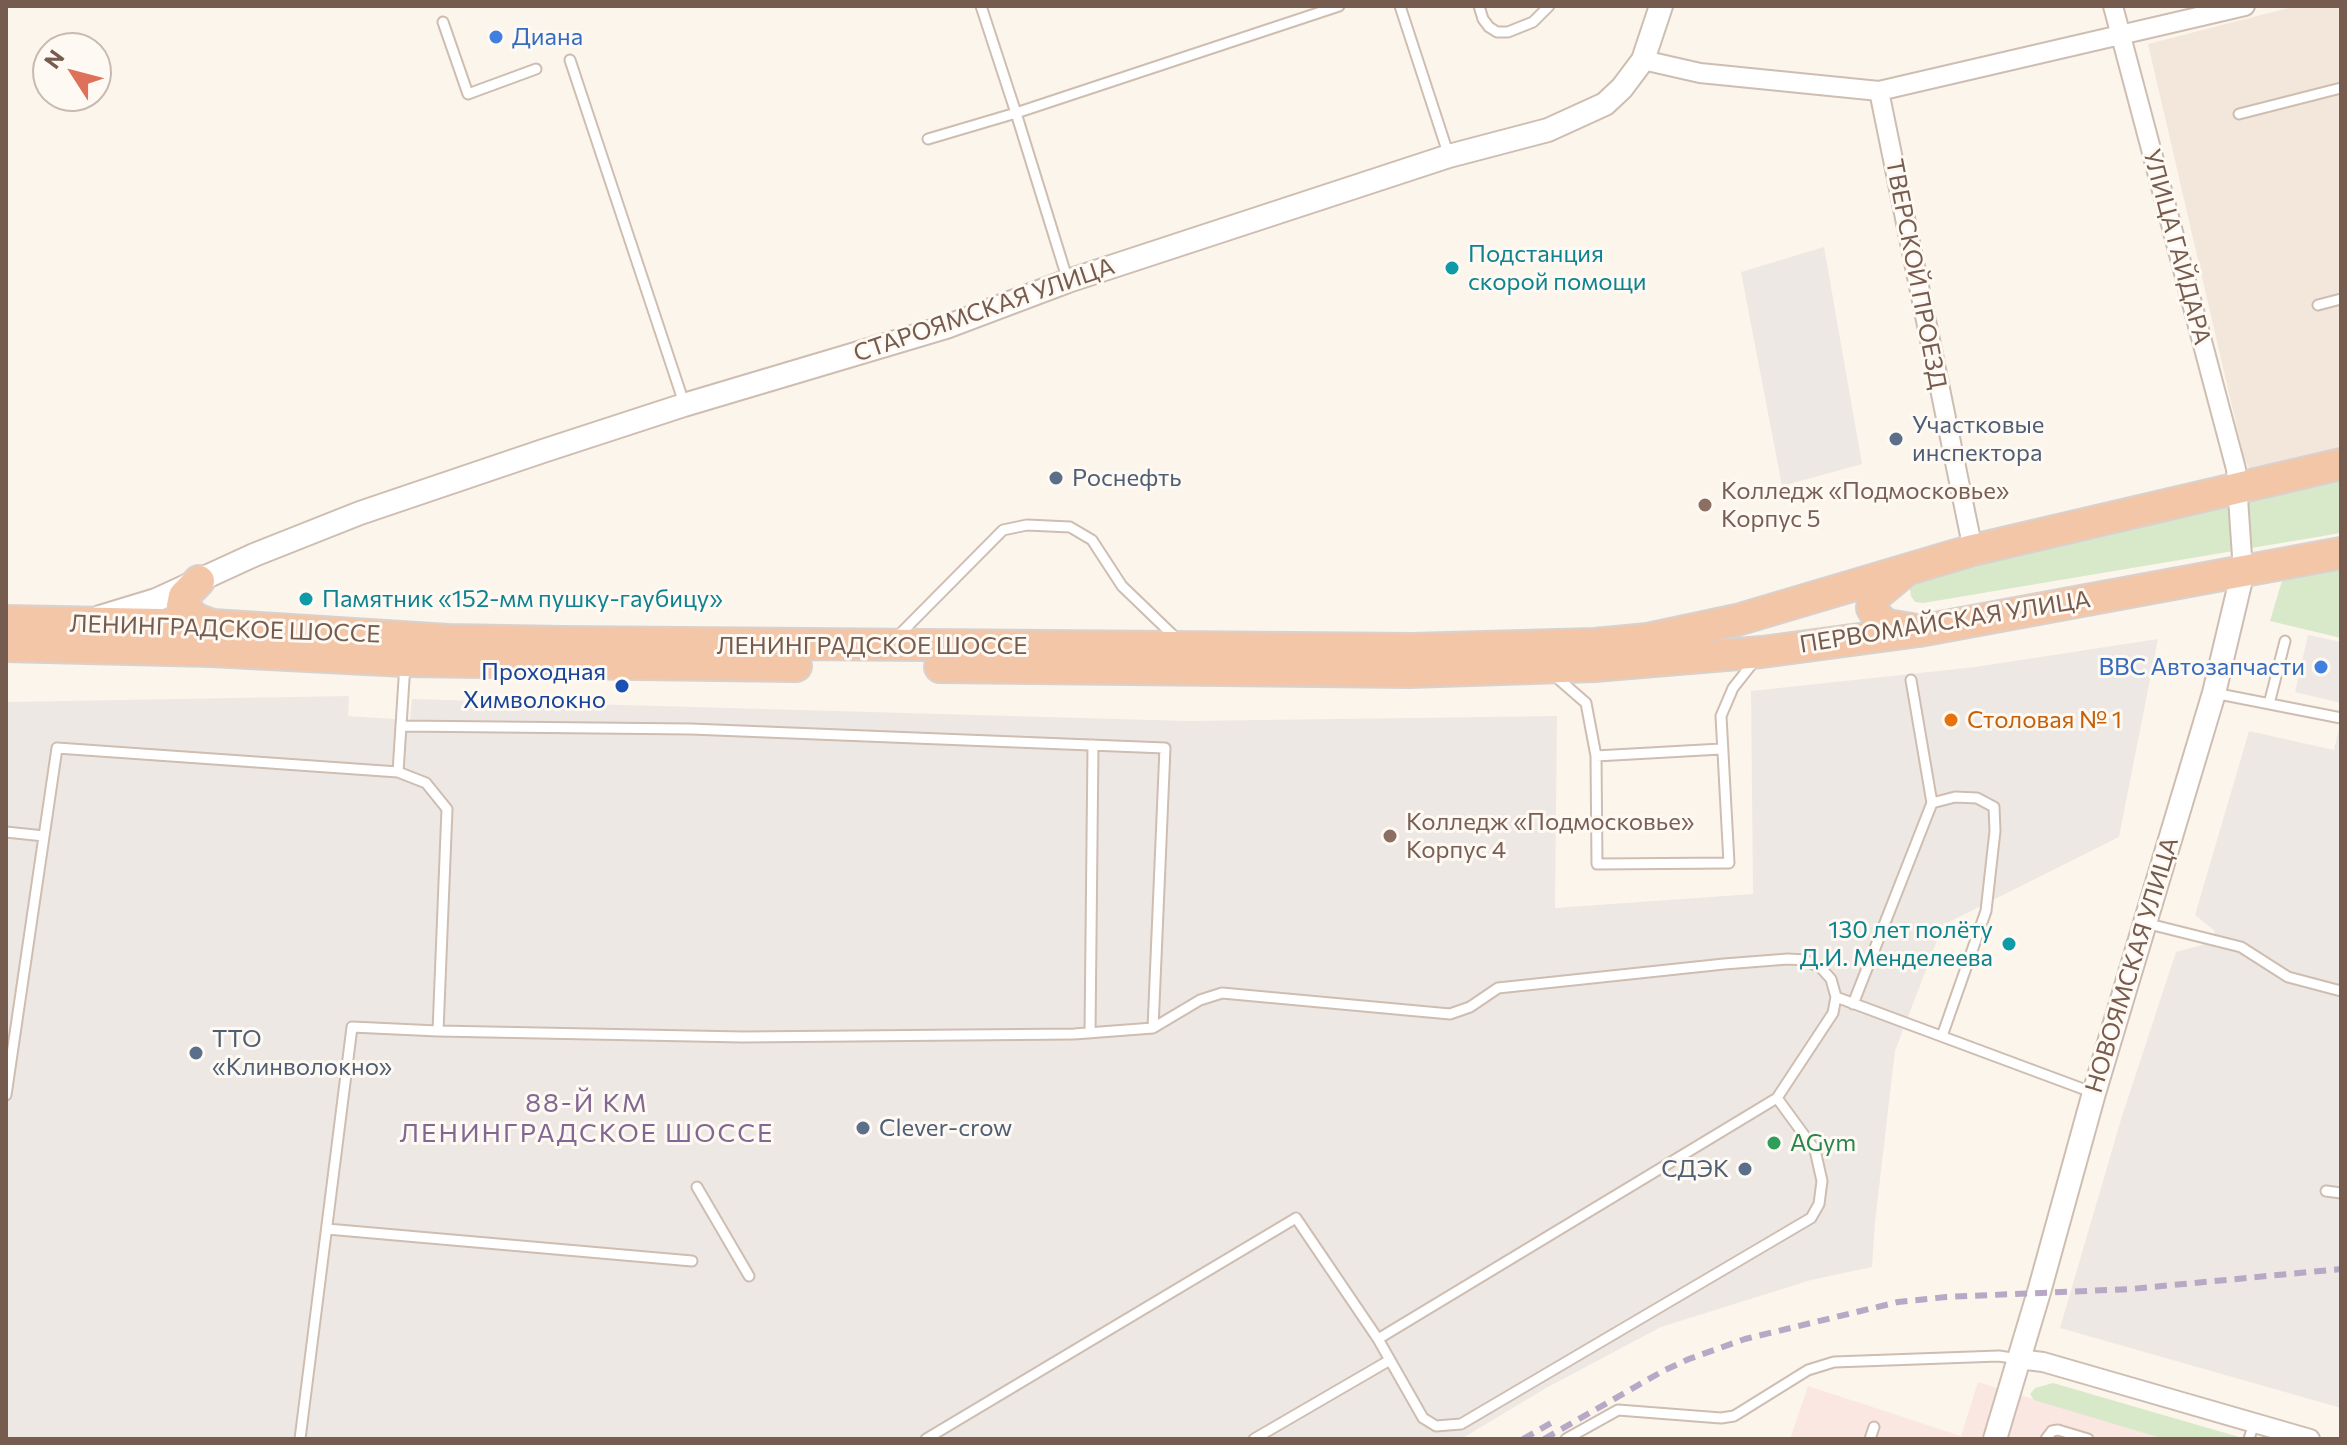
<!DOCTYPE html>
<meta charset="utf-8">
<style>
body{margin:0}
#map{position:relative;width:2347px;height:1445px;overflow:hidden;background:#fcf5ec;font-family:Commissioner,sans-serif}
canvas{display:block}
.frame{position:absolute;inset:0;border:8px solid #765b4f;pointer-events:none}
.north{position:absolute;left:32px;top:32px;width:80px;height:80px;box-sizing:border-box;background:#fef9f2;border:2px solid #c8bab1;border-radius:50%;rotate:306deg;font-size:22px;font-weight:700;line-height:32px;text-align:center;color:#765b4f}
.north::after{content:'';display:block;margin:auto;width:28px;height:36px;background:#dd715a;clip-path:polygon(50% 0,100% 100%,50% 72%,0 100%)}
</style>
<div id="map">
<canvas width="2347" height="1445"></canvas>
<div class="frame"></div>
<div class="north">N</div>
</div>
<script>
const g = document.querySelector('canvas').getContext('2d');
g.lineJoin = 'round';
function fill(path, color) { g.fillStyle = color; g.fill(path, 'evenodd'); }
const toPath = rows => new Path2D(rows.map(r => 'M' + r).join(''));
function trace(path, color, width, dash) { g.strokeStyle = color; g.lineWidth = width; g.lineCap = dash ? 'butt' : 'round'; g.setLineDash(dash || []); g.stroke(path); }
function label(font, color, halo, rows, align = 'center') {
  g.font = font + ' Commissioner,sans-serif'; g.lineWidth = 6; g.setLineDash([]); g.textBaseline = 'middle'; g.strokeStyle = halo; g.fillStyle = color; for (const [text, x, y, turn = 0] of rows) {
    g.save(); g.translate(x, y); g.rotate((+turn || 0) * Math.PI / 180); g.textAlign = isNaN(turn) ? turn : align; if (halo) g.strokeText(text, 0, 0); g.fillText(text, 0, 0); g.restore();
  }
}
fill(toPath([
 [2296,6,2341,6,2341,452,2256,471,2249,468,2244,458,2148,44]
]), '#f3e6da');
fill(toPath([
 [1978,1382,2164,1439,1790,1439,1808,1386,1961,1436]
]), '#fbe7e1');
fill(toPath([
 [1824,247,1862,464,1782,486,1741,272],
 [2308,635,2341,642,2341,703,2295,692],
 [2158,639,2119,837,1943,925,1895,1051,1875,1222,1872,1267,1811,1280,1661,1327,1546,1388,1461,1439,6,1439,6,702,349,696,348,716,410,720,412,699,1188,721,1557,716,1555,908,1753,894,1751,691,1975,667],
 [2341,720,2341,1408,2060,1328,2122,1116,2176,952,2213,942,2215,931,2195,915,2249,731,2334,750]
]), '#eee8e4');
fill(toPath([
 [2341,475,2341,533,1923,603,1915,602,1911,596,1910,589,1919,580],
 [2341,566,2341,638,2270,621,2284,574],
 [2053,1383,2246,1439,2164,1439,2034,1400,2030,1394,2035,1388]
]), '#d8e9ca');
const service = toPath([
 [1400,6,1449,156],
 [1479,6,1483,19,1489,27,1497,32,1508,32,1533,22,1549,6],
 [443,22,468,94,536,69],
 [570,60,684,403],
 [2239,114,2341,88],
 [928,139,1016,113,981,6],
 [1068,281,1016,113,1339,6],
 [2318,305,2341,299],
 [896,638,1003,530,1027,525,1070,527,1092,540,1122,586,1178,640],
 [1555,676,1586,703,1596,756,1597,864,1729,863,1721,716,1733,688,1756,659],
 [1911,680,1932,803],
 [2214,693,2341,718],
 [2269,704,2285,641],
 [402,726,691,729,1165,748,1153,1028],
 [1596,756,1721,749],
 [398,772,426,783,447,809,438,1031,743,1037,1074,1034,1153,1028,1200,1000,1222,993,1450,1014,1470,1007,1498,988,1724,964,1788,959,1805,960,1821,968,1831,979,1836,997,1833,1013,1777,1098,1378,1339,1296,1218,926,1439],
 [6,832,44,836],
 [2145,923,2241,947,2288,977,2341,991],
 [1836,997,2094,1093],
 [1853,1004,1932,803,1955,797,1977,798,1994,807,1995,831,1986,911,1942,1036],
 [1090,1033,1093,745],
 [6,1095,57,748,398,772,405,664],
 [697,1187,749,1276],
 [2326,1191,2341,1193],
 [327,1229,692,1261],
 [1378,1339,1423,1418,1436,1426,1461,1424,1811,1218,1819,1204,1822,1181,1815,1150,1777,1098],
 [300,1439,352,1027,438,1031],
 [1254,1439,1390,1360],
 [1566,1439,1618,1410,1721,1418,1734,1416,1808,1370,1834,1362,1999,1356,2018,1359],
 [1870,1439,1874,1427],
 [2046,1439,2052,1431,2058,1430,2088,1439],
 [2249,1439,2254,1423]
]);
const minor = toPath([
 [2113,6,2236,469,2243,571],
 [1643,60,1700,73,1879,91,2245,6],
 [1879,91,1973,550],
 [2018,1359,2043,1362,2310,1439]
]);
const tertiary = toPath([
 [100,617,156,600,254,555,360,513,543,451,684,405,946,327,1068,281,1449,156,1548,130,1605,104,1622,88,1643,60,1661,6],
 [1995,1439,2039,1292,2094,1093,2214,693,2243,571]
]);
const trunk = toPath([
 [1903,573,1874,597,1872,608,1878,618,1887,625,1911,629],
 [199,581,184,596,182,606,196,619,212,625],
 [6,621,212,625,448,640,561,642,1412,649,1595,644,1648,639,1737,620,1973,550,2341,464],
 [6,646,211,651,405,661,796,666],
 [940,667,1409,672,1594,666,1762,652,1919,631,2341,553]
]);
trace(service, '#cebdb1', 13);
trace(minor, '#cebdb1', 22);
trace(tertiary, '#cebdb1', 26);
trace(trunk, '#d9d1ce', 34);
trace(service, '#fff', 9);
trace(minor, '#fff', 18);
trace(tertiary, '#fff', 22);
trace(trunk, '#f3c6a8', 30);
trace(toPath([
 [1523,1439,1551,1423],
 [1544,1439,1663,1371,1689,1359,1745,1339,1898,1302,1946,1297,2131,1289,2341,1269]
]), '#b7a9c6', 6, [12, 8]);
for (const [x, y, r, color] of [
 [496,37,8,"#3f7fe0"],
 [1452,268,8,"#0f9aa8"],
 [1896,439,8,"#5c6f8a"],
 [1056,478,8,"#5c6f8a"],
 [1705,505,8,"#8d6e63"],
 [306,599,8,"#0f9aa8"],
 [2321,667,8,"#3f7fe0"],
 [622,686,8,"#1a4fb4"],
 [1951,720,8,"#e8710a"],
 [1390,836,8,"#8d6e63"],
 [2009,944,8,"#0f9aa8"],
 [196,1053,8,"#5c6f8a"],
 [863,1128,8,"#5c6f8a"],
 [1774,1143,8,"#2e9e5b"],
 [1745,1169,8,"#5c6f8a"]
]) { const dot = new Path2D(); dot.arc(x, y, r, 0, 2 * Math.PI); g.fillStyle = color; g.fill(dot); trace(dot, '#fef9f2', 3); }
label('24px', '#366cbe', '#fef9f2', [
 ["Диана",512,37],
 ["ВВС Автозапчасти",2305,667,"right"]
], 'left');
label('24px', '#765b4f', '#fef9f2', [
 ["УЛИЦА ГАЙДАРА",2177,247,75],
 ["ТВЕРСКОЙ ПРОЕЗД",1916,274,79],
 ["СТАРОЯМСКАЯ УЛИЦА",984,310,-19],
 ["ПЕРВОМАЙСКАЯ УЛИЦА",1945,622,-9],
 ["ЛЕНИНГРАДСКОЕ ШОССЕ",225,629,2],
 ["ЛЕНИНГРАДСКОЕ ШОССЕ",872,646],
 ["НОВОЯМСКАЯ УЛИЦА",2132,965,-73]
]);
label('24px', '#0d838f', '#fef9f2', [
 ["Подстанция",1468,254],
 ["скорой помощи",1468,282],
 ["Памятник «152-мм пушку-гаубицу»",322,599],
 ["130 лет полёту",1993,930,"right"],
 ["Д.И. Менделеева",1993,958,"right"]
], 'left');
label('24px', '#4e5e75', '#fef9f2', [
 ["Участковые",1912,425],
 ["инспектора",1912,453],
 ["Роснефть",1072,478],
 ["ТТО",212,1039],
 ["«Клинволокно»",212,1067],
 ["Clever-crow",879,1128],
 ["СДЭК",1729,1169,"right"]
], 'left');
label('24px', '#785e54', '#fef9f2', [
 ["Колледж «Подмосковье»",1721,491],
 ["Корпус 5",1721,519],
 ["Колледж «Подмосковье»",1406,822],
 ["Корпус 4",1406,850]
], 'left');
label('24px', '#164399', '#fef9f2', [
 ["Проходная",606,672],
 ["Химволокно",606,700]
], 'right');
label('24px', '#c56008', '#fef9f2', [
 ["Столовая № 1",1967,720]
], 'left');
label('24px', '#27864d', '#fef9f2', [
 ["AGym",1790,1143]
], 'left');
g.letterSpacing = '2px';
label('26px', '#816791', '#fef9f2', [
 ["88-Й КМ",587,1103],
 ["ЛЕНИНГРАДСКОЕ ШОССЕ",587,1133]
]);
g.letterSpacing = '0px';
</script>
